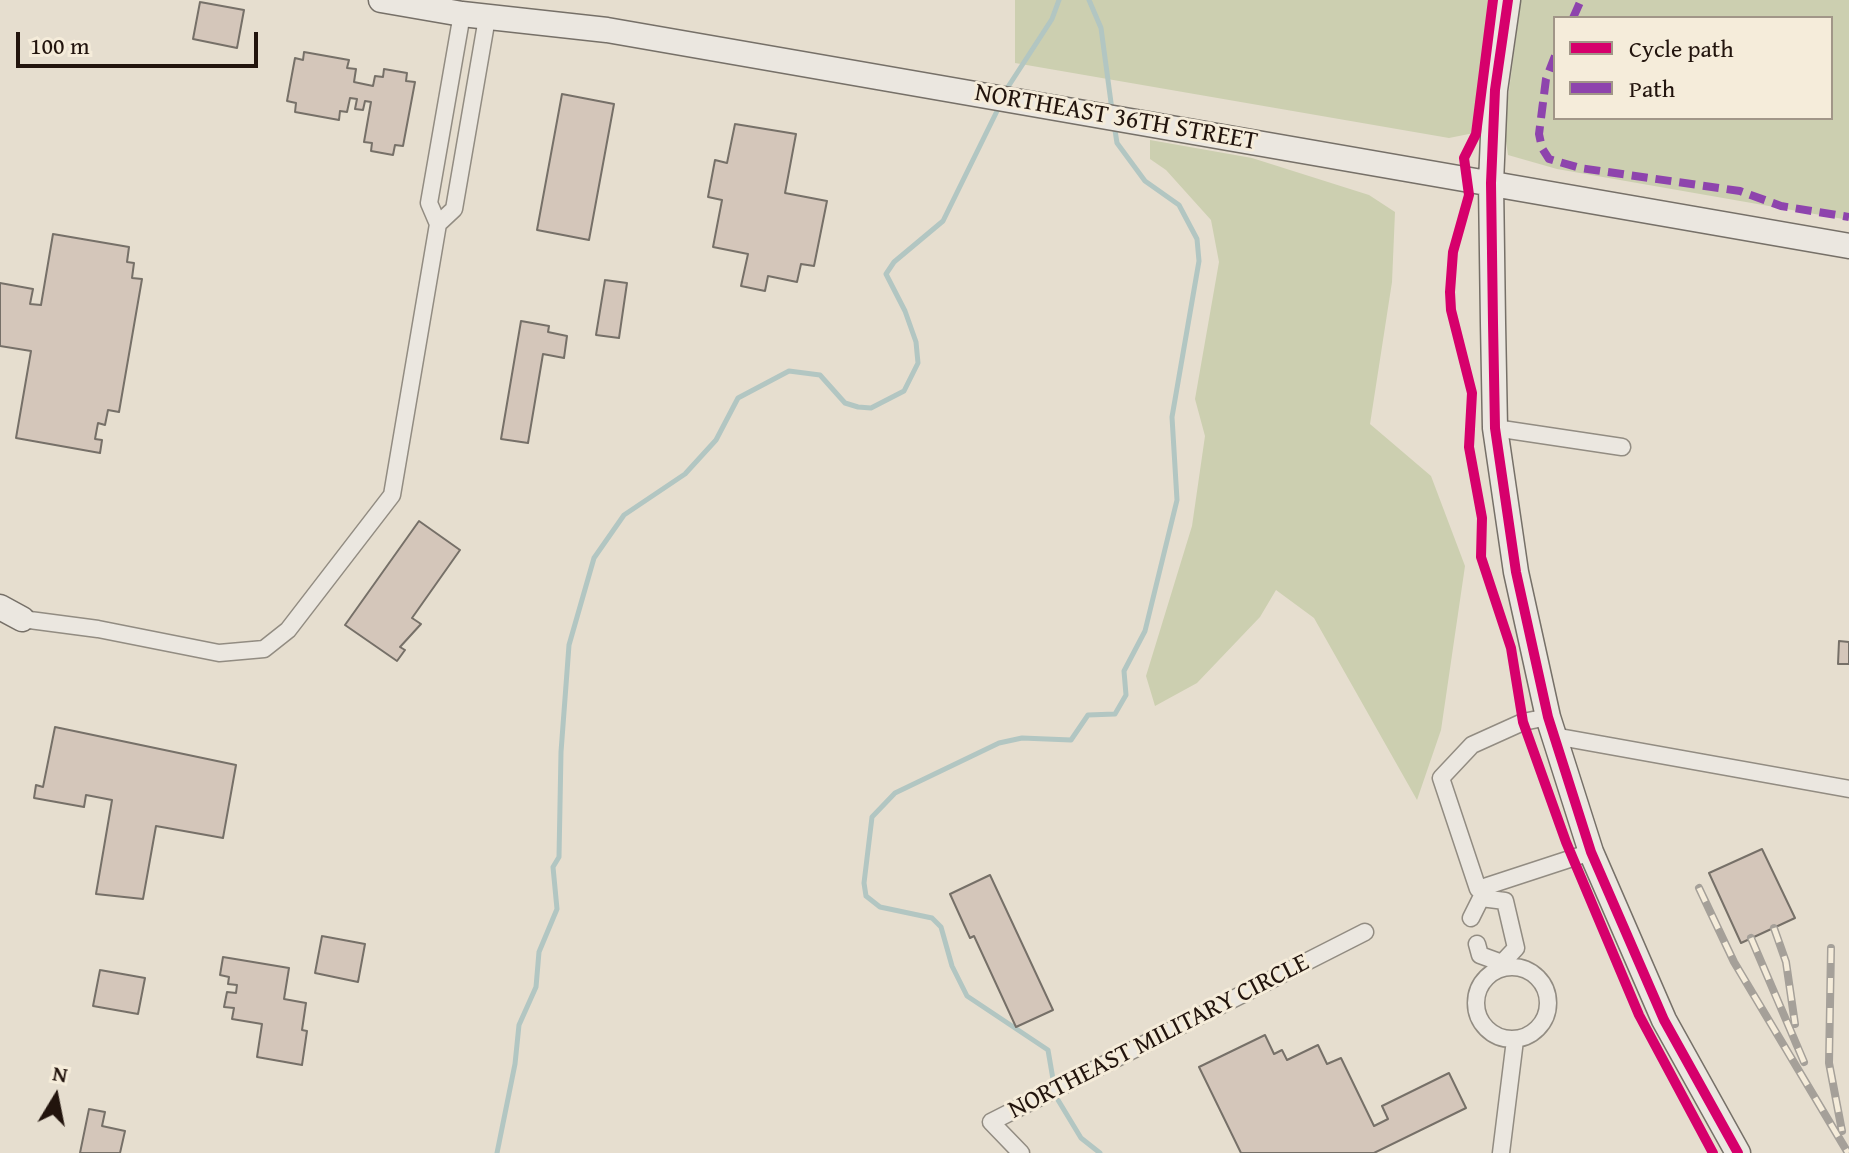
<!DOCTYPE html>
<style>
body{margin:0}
#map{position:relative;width:1849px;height:1153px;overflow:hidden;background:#e6decf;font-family:"Gentium Book Plus",serif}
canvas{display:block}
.legend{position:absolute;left:1553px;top:16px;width:280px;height:104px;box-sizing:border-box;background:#f5ecda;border:2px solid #a19688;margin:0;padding:10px 14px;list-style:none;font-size:24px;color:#22140d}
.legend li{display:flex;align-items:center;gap:16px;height:40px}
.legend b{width:40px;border:2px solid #a19688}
.north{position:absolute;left:16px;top:1057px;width:80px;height:80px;-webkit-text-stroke:6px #f5ecda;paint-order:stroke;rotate:10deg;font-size:22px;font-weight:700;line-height:32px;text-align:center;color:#22140d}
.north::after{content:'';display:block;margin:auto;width:28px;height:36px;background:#22140d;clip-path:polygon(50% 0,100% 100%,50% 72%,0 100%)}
.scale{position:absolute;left:16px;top:32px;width:242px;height:36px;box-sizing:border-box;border:4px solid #22140d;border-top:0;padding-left:10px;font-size:24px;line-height:28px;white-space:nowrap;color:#22140d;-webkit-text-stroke:6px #f5ecda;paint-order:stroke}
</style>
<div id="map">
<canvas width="1849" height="1153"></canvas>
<ul class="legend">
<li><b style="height:10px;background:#d6006c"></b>Cycle path</li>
<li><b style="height:10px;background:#8e44ad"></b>Path</li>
</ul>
<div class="north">N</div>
<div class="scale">100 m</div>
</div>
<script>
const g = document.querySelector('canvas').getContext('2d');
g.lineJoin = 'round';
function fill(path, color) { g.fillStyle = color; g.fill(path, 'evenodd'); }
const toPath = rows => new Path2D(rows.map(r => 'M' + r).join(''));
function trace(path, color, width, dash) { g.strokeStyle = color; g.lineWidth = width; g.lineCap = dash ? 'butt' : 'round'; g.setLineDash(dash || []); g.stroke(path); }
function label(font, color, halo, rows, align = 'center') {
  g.font = font + ' "Gentium Book Plus",serif'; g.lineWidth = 6; g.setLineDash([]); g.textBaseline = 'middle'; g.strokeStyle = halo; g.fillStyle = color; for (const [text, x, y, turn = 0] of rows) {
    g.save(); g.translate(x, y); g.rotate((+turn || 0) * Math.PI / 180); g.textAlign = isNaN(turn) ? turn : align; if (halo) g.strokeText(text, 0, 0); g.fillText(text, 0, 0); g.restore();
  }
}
fill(toPath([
 [1015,0,1493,0,1474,133,1449,138,1015,63],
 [1521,0,1849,0,1849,220,1557,169,1508,155,1504,128],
 [1555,18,1831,18,1831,118,1555,118],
 [1150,140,1252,158,1369,195,1395,212,1392,282,1370,424,1431,476,1465,566,1441,730,1417,800,1314,618,1276,590,1260,617,1197,683,1155,706,1146,676,1192,526,1205,436,1195,399,1219,262,1211,220,1166,170,1150,159]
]), '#cccfb0');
trace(toPath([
 [1089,0,1101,28,1112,110],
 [1006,90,1052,19,1059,0],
 [1054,1085,1048,1050,967,996,952,966,941,927,932,918,880,907,866,896,864,883,872,817,895,793,999,743,1022,738,1071,740,1088,715,1115,714,1126,695,1124,671,1145,631,1177,500,1172,417,1199,261,1197,239,1179,205,1145,181,1117,143,1114,124],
 [1055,1095,1081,1138,1100,1153],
 [497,1153,515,1064,519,1025,536,987,539,952,557,909,553,867,559,857,561,752,569,645,594,558,624,515,685,474,716,440,738,398,789,371,820,375,845,403,858,407,871,408,904,391,918,363,916,342,905,311,886,274,894,262,943,221,999,107]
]), '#b2c6c2', 5);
const building = toPath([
 [200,2,244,10,237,48,193,39,200,2],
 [304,52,349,60,347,68,356,69,354,82,373,86,375,76,383,77,384,69,407,73,406,81,415,82,403,146,395,145,393,155,371,151,372,143,364,142,371,102,365,101,363,110,355,109,357,99,350,98,347,112,340,111,339,120,295,112,296,103,287,101,295,58,303,60,304,52],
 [562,94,614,104,589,240,537,230,562,94],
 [735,124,796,134,785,193,827,201,814,266,801,264,797,282,768,276,765,291,741,286,748,254,713,247,722,200,708,197,715,160,727,163,735,124],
 [53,234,129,247,127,262,134,263,132,278,142,279,119,412,108,410,105,425,98,423,95,439,102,440,100,453,16,438,31,351,0,346,0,283,33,289,30,304,41,305,53,234],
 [605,280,627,283,619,338,596,335,605,280],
 [521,321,549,326,548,332,567,336,564,358,543,354,528,443,501,439,521,321],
 [419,521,460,550,412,618,421,624,400,647,405,650,397,661,345,625,419,521],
 [1839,641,1849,642,1849,664,1838,664,1839,641],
 [55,727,236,765,223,838,156,826,143,899,96,894,112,800,86,795,84,807,34,798,36,785,43,787,55,727],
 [1762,849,1795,918,1741,943,1709,873,1762,849],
 [990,875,1053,1010,1016,1027,974,936,970,938,950,894,990,875],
 [322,936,365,944,358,982,315,973,322,936],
 [223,957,289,968,284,999,306,1003,302,1030,307,1031,302,1065,257,1057,262,1024,232,1019,234,1008,224,1007,227,992,236,993,237,985,228,984,229,977,220,975,223,957],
 [100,970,145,978,138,1014,93,1006,100,970],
 [1265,1035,1274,1054,1282,1050,1287,1060,1318,1045,1327,1064,1341,1058,1374,1126,1388,1119,1382,1106,1449,1073,1466,1108,1374,1153,1241,1153,1199,1067,1265,1035],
 [89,1109,105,1112,102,1126,125,1131,120,1153,80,1153,89,1109]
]);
fill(building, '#d4c6ba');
trace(building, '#767068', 2);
const street = toPath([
 [438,224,454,209,487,18],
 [1495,428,1622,447],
 [22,619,98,629,219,653,264,649,288,630,392,495,438,224,429,203,462,14],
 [1548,717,1523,722,1472,745,1441,778,1478,889,1591,852],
 [1554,736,1849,789],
 [1471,918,1481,898,1505,901,1516,948,1502,963,1480,955,1477,944],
 '1476 1003a36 36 0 1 1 72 0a36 36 0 1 1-72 0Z',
 [1021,1153,991,1122,1365,932],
 [1501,1153,1515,1040]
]);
const secondary = toPath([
 [381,0,462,14,607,30,1849,246],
 [1508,0,1495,90,1491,183,1493,323,1495,428,1516,572,1548,717,1591,852,1664,1020,1738,1153],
 [0,607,22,619]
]);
trace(street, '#928c82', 19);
trace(secondary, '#767068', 27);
trace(street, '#ebe7e0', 16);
trace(secondary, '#ebe7e0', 24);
const rail = toPath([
 [1699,888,1734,962,1848,1153],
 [1774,928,1786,962,1795,1024],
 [1751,938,1804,1062],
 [1831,948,1829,1063,1842,1131]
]);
trace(rail, '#a5a099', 8);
trace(rail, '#f5ecda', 5, [15]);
trace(toPath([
 [1573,18,1581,0],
 [1555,56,1546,79,1539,134,1542,148,1549,159,1580,168,1740,191,1781,206,1849,217]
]), '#8e44ad', 8, [16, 8]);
trace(toPath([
 [1493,0,1476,134,1464,158,1469,195,1453,252,1450,292,1451,310,1472,393,1469,447,1482,518,1481,557,1511,648,1523,722,1566,842,1639,1015,1713,1153],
 [1508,0,1495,90,1491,183,1493,323,1495,428,1516,572,1548,717,1591,852,1664,1020,1738,1153]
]), '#d6006c', 10);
label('26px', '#22140d', '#f5ecda', [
 ["NORTHEAST 36TH STREET",1116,118,10],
 ["NORTHEAST MILITARY CIRCLE",1159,1037,-27]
]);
</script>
